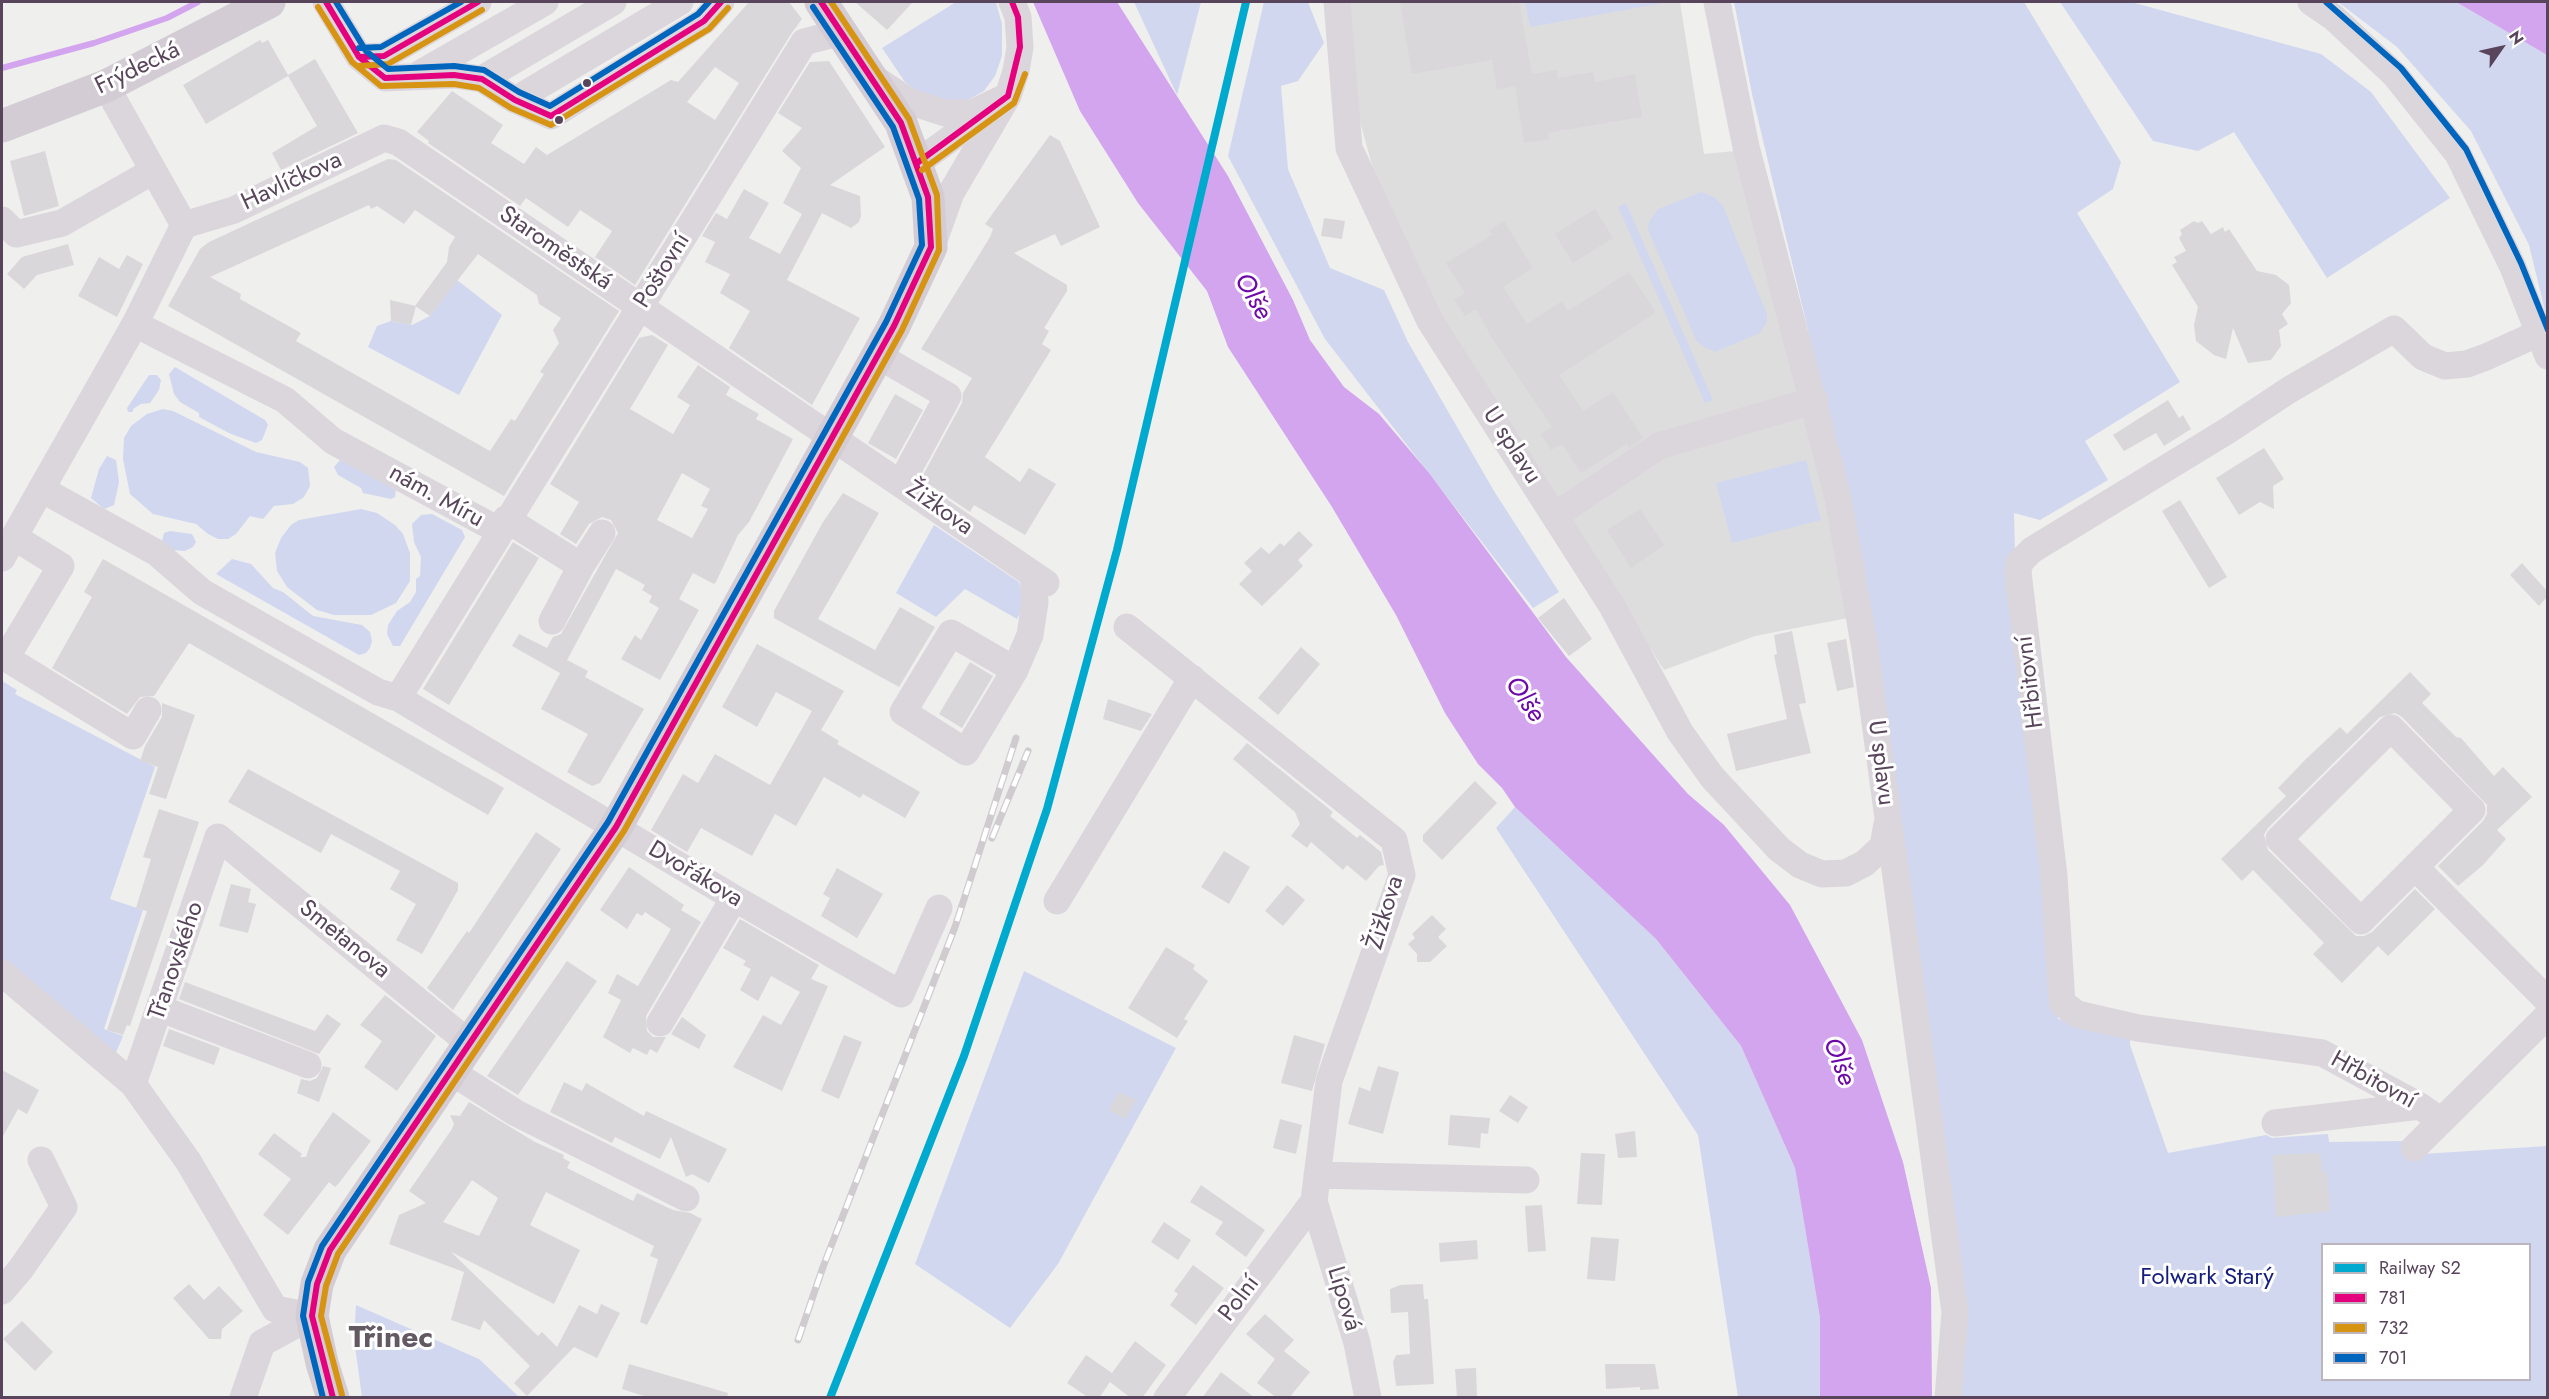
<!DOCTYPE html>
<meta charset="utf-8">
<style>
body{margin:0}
#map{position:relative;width:2549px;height:1399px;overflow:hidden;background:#efefee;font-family:Jost,sans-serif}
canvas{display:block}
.frame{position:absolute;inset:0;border:3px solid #58455b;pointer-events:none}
.legend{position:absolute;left:2321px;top:1243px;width:210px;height:138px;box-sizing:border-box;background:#fff;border:2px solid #bcb5bd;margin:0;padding:8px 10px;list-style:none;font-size:18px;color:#58455b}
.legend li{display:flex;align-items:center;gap:12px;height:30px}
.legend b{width:30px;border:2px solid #bcb5bd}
.north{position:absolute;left:2471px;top:18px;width:60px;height:60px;-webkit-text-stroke:4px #fff;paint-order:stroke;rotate:56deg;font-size:16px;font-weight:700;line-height:24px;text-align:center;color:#58455b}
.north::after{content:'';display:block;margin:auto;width:21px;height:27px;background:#58455b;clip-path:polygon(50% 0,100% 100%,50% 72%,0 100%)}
</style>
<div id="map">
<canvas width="2549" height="1399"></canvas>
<div class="frame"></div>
<ul class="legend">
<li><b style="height:8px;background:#00a9ce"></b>Railway S2</li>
<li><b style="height:8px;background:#e5007d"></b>781</li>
<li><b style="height:8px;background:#d79312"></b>732</li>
<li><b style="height:8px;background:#0065bd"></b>701</li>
</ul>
<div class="north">N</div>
</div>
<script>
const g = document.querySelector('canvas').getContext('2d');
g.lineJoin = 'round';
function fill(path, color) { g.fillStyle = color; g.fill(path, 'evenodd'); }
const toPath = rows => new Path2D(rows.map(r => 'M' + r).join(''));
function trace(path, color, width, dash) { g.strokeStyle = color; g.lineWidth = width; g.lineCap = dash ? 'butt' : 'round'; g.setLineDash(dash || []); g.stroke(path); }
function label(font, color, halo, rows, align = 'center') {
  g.font = font + ' Jost,sans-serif'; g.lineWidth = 6; g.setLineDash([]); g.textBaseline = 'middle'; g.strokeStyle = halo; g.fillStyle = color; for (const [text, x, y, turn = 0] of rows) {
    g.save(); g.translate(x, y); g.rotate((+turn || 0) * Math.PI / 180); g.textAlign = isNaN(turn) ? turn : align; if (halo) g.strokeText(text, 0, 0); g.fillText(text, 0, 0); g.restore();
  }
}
fill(toPath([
 [1343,2,1680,2,1704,154,1735,151,1751,187,1831,525,1848,618,1755,636,1664,670,1455,344,1377,183,1349,82]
]), '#deddde');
fill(toPath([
 [956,2,996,2,1002,24,1002,56,995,76,984,91,966,101,945,103,923,97,905,82,882,48],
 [1134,2,1201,2,1177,95],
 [1264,2,1308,2,1324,43,1298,81,1281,86,1288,169,1330,268,1384,290,1408,342,1494,491,1559,592,1533,608,1325,339,1228,156],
 [1525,2,1664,2,1664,3,1530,27],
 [1734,2,2024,2,2121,162,2113,189,2077,213,2180,382,2085,441,2108,480,2040,520,2014,513,2015,553,2052,925,2058,1019,2131,1027,2130,1045,2168,1153,2266,1135,2272,1138,2328,1134,2329,1142,2404,1141,2423,1154,2547,1146,2547,1397,1957,1397,1849,503,1752,94],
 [2322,1244,2530,1244,2530,1380,2322,1380],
 [2060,2,2131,2,2321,54,2371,92,2450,198,2327,278,2234,132,2198,151,2153,141],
 [2338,2,2456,2,2547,55,2547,319,2529,245,2471,131,2397,47],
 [1701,192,1714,197,1723,206,1767,314,1767,322,1760,333,1715,352,1702,346,1696,340,1648,230,1649,222,1658,209],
 [1626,203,1713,400,1705,403,1618,207],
 [457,280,502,315,459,395,368,347,377,326,391,321,412,325,430,316],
 [175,367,265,420,268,425,262,440,256,443,231,434,199,417,199,413,180,402,174,394,169,374],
 [149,375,157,375,161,380,159,390,150,403,141,404,133,409,133,412,128,412,127,408],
 [163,409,173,411,256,452,300,462,308,468,310,486,304,497,293,504,274,506,263,519,250,516,236,534,228,539,218,539,208,534,196,524,153,514,130,494,123,459,124,438,131,426,147,414],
 [107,456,116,460,119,482,114,505,104,509,91,498,99,469],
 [340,460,396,489,395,497,391,499,363,493,361,488,338,475,334,467],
 [1806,460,1821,520,1732,543,1716,483],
 [361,509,377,513,395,525,403,534,410,553,410,581,396,603,371,615,334,615,317,610,287,587,277,571,275,553,281,538,291,525,299,520],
 [432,514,462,530,465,537,400,646,393,646,387,634,388,625,397,611,410,602,416,592,416,579,420,576,421,557,414,542,412,524,421,515],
 [934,525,1019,582,1025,604,1017,619,965,589,936,617,896,593],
 [170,531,192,534,196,542,193,547,185,551,173,550,162,541,164,533],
 [232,559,251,564,273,588,283,592,313,616,362,625,370,632,372,641,370,648,366,653,359,655,216,574],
 [2,681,17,690,15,694,155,767,110,899,143,910,104,1029,123,1036,115,1055,2,961],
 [1515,807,1656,939,1741,1046,1795,1168,1820,1318,1820,1397,1738,1397,1698,1135,1496,828],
 [1024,971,1176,1048,1058,1264,1010,1328,915,1264],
 [356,1305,479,1359,519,1397,362,1397,354,1339]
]), '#d1d7ef');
fill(toPath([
 [1033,2,1117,2,1228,176,1293,300,1310,340,1344,387,1379,414,1429,473,1566,657,1688,794,1724,825,1790,905,1862,1040,1903,1162,1931,1288,1932,1397,1820,1397,1820,1318,1795,1168,1741,1046,1656,939,1515,807,1502,788,1478,764,1445,713,1396,615,1332,507,1228,347,1207,291,1138,203,1080,111],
 [2456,2,2547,2,2547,55]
]), '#d3a5ee');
trace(toPath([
 [2,68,94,43,167,18,198,2]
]), '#d3a5ee', 6);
fill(toPath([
 [749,2,789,2,802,19,791,34,635,285,595,257,612,231,580,210,568,227,526,198,520,206,428,143,429,141,417,132,452,91,503,125,491,143,524,164,536,147,547,155,671,80,678,82],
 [715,67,739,83,715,120,687,102],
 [855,2,913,2,887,30],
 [1400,2,1519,2,1532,74,1557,70,1558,78,1593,72,1595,82,1635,74,1642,117,1548,133,1549,139,1524,143,1515,86,1497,90,1492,60,1412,74],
 [260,40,262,43,268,40,288,75,315,59,358,133,281,170,272,153,317,126,288,76,206,124,183,85],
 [829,61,885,147,830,185,860,196,861,216,859,222,851,228,822,213,787,280,860,318,812,405,729,348,750,311,720,293,730,274,705,262,715,242,702,236,716,213,727,219,744,189,769,203,749,238,780,254,802,214,783,203,801,168,782,151,802,128,778,113,810,62],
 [1050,135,1060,141,1100,227,1061,246,1055,234,1014,253,1067,285,1067,291,1044,328,1049,331,1042,344,1051,350,985,457,1020,482,1029,468,1056,484,1025,535,974,505,970,512,923,480,925,476,923,475,962,403,963,393,972,378,921,349,990,237,993,229,985,224],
 [45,151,59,206,24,216,10,161],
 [388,159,396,160,619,311,504,496,168,306,200,249,209,242],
 [369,205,371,209,377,206,404,224,415,210,455,237,449,247,447,262,415,306,430,316,478,254,537,295,539,304,561,318,553,330,559,343,540,372,544,374,515,421,511,419,490,451,296,341,301,333,240,299,241,294,210,277],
 [1595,209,1613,238,1573,263,1555,234],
 [1324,218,1345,221,1342,239,1321,236],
 [1504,221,1533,268,1503,287,1527,324,1562,301,1568,311,1629,272,1655,311,1654,314,1559,375,1583,411,1613,392,1643,438,1629,447,1627,444,1581,473,1562,444,1551,450,1541,434,1552,427,1492,338,1476,309,1465,316,1454,300,1465,293,1446,263,1492,235,1489,230],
 [2194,221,2198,223,2202,221,2211,234,2223,227,2225,232,2229,229,2257,271,2276,275,2289,285,2291,303,2282,314,2288,324,2279,330,2281,346,2271,360,2248,363,2233,328,2226,359,2214,355,2196,341,2194,325,2198,307,2172,265,2177,262,2174,257,2186,251,2179,238,2182,234,2180,230],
 [68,244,74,265,37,275,24,289,7,274,22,257],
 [127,255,143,264,117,317,78,296,99,257,119,269],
 [390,300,416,306,411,325,391,321],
 [652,335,668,345,630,409,673,434,690,405,677,397,698,365,730,387,726,395,759,414,756,419,793,439,749,522,738,535,716,582,714,584,693,573,679,599,699,610,660,680,621,659,635,635,641,640,659,608,649,602,652,596,642,590,645,585,616,569,560,673,512,646,519,634,547,648,553,637,561,634,618,533,611,520,602,517,589,524,576,544,560,534,579,502,550,484,639,338],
 [682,473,710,489,701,506,708,509,692,538,657,520],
 [895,394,923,410,896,459,868,443],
 [2168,400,2179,418,2183,415,2191,429,2164,446,2156,433,2124,451,2113,435],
 [2264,448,2284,479,2273,486,2274,509,2260,502,2239,515,2216,478],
 [843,493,879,513,818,619,875,650,900,607,935,627,899,687,774,618,774,611,823,522],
 [2180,500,2227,577,2209,588,2162,511],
 [1640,509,1664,545,1631,568,1607,530],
 [1299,531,1313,545,1298,560,1303,566,1262,606,1239,584,1252,571,1244,563,1261,547,1269,554,1280,543,1284,546],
 [513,542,539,558,449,705,423,689],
 [103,559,504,788,488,815,189,643,154,696,140,697,127,714,52,668,92,597,84,592],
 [2522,563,2547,591,2547,597,2539,606,2510,575],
 [1564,598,1592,639,1569,656,1538,618],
 [1792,631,1806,703,1799,704,1811,753,1736,771,1727,734,1787,719,1774,655,1777,654,1774,635],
 [1846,639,1854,687,1837,691,1827,643],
 [757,644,844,691,821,730,839,741,837,744,920,792,905,818,863,794,860,798,824,777,796,826,775,814,752,856,701,828,687,852,651,830,683,774,698,783,715,754,770,785,812,711,776,692,757,727,722,707],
 [1301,647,1320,664,1278,715,1258,698],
 [567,660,588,671,585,677,644,709,600,783,592,786,567,772,588,734,541,709],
 [970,662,993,676,962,728,939,714],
 [2410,672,2431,694,2422,703,2456,737,2461,738,2494,776,2503,767,2532,797,2497,830,2506,839,2483,865,2458,886,2438,866,2483,821,2487,814,2487,805,2402,717,2395,713,2380,717,2268,828,2264,835,2268,850,2356,936,2364,936,2372,932,2415,889,2435,909,2388,956,2378,946,2342,983,2313,954,2324,943,2253,870,2242,881,2221,859,2286,796,2278,788,2307,758,2340,727,2347,734],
 [1108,699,1152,714,1141,731,1103,719],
 [162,703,195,715,166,799,149,794,158,767,140,761,145,746,162,717],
 [1247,743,1333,812,1330,816,1357,838,1360,835,1381,852,1384,865,1379,866,1366,881,1347,865,1343,870,1311,842,1307,848,1291,836,1300,824,1295,812,1233,759],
 [248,769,458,883,458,890,422,954,396,940,416,904,390,889,400,871,331,834,321,853,228,802],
 [1475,781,1497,803,1442,860,1423,841,1423,835],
 [159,809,199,822,130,1026,127,1025,123,1035,107,1030,147,911,136,908,151,859,143,857],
 [536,832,561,849,453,1010,427,988,467,931,469,933],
 [1224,851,1250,867,1229,904,1201,887],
 [629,867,684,905,681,910,701,922,646,1016,647,1031,653,1037,666,1037,657,1053,650,1049,647,1055,633,1048,630,1053,603,1037,621,1000,608,993,617,974,638,986,671,929,645,912,642,916,637,913,627,929,600,910],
 [837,868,883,894,857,938,821,916,830,898,823,894],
 [231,884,251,889,248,902,256,904,248,933,219,926],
 [1287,885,1305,900,1283,926,1265,911],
 [1432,915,1446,929,1438,937,1447,946,1430,962,1417,962,1417,954,1408,944,1415,938,1412,934],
 [740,919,819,965,811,979,828,986,782,1091,733,1067,763,1015,781,1025,800,992,771,976,758,1001,740,990,751,969,743,965,746,961,723,948],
 [1166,947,1195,965,1193,969,1208,981,1184,1019,1188,1021,1177,1038,1128,1008],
 [567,961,597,981,518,1095,487,1076],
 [185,982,315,1031,327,1014,341,1024,319,1054,179,999],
 [385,995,436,1036,397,1091,364,1067,382,1041,360,1025],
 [682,1017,706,1035,699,1049,671,1034],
 [169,1029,220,1048,214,1065,163,1046],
 [844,1035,862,1042,839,1099,821,1091],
 [1294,1035,1325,1044,1312,1091,1281,1083],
 [323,1066,331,1068,319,1102,297,1093,301,1079,310,1081,317,1078],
 [1378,1066,1399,1072,1383,1134,1348,1124,1359,1087,1370,1091],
 [2,1070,39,1090,27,1114,18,1109,2,1138],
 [564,1082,582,1091,586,1083,644,1116,646,1111,727,1149,709,1183,692,1174,686,1177,671,1137,660,1159,615,1137,612,1143,550,1112],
 [1119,1092,1136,1100,1125,1119,1109,1110],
 [1510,1095,1528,1107,1518,1123,1499,1111],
 [469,1102,535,1142,564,1155,563,1158,570,1162,567,1168,633,1201,637,1193,673,1210,690,1213,702,1219,647,1325,640,1322,658,1259,650,1256,654,1246,546,1192,530,1225,580,1250,554,1304,451,1252,538,1336,542,1332,557,1347,579,1305,597,1314,601,1304,620,1313,597,1358,574,1347,527,1396,514,1383,530,1366,484,1320,480,1330,451,1320,464,1272,389,1244,399,1215,426,1203,409,1191,452,1129,454,1124,450,1115,460,1116],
 [472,1180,498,1198,479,1236,443,1222],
 [333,1112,371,1141,339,1183,335,1187,329,1182,288,1235,263,1215,291,1179,258,1154,274,1133,302,1154,300,1157,306,1157,310,1145],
 [1450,1115,1490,1118,1488,1134,1481,1133,1480,1148,1448,1145],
 [1280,1119,1302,1125,1296,1154,1273,1148],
 [1635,1131,1637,1157,1618,1158,1615,1134],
 [1581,1153,1605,1154,1602,1205,1577,1204],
 [2320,1153,2322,1172,2327,1172,2330,1211,2276,1217,2273,1155],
 [1201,1185,1265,1230,1246,1257,1215,1234,1223,1222,1190,1202],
 [1542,1205,1546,1251,1528,1252,1525,1206],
 [1164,1222,1191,1240,1178,1260,1151,1242],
 [1591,1237,1619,1239,1615,1281,1587,1279],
 [1477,1240,1478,1259,1440,1262,1439,1243],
 [1193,1265,1224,1288,1196,1325,1170,1305,1178,1294,1174,1291],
 [189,1284,204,1300,219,1286,243,1311,222,1329,221,1339,209,1339,173,1298],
 [1423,1284,1424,1299,1428,1299,1434,1384,1396,1386,1393,1362,1396,1355,1410,1354,1408,1312,1391,1313,1390,1289,1400,1285],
 [1265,1314,1294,1340,1284,1351,1310,1372,1289,1398,1277,1398,1257,1383,1275,1359,1246,1334],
 [22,1321,53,1352,35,1371,3,1339],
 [1135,1341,1166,1365,1142,1398,1131,1398,1110,1382,1099,1398,1089,1398,1067,1383,1086,1355,1112,1373],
 [629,1364,728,1393,727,1398,650,1398,622,1389],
 [1605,1364,1655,1364,1659,1389,1640,1390,1640,1387,1606,1389],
 [1476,1368,1477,1396,1457,1397,1455,1369],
 [1221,1372,1255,1398,1202,1398]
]), '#dad7da');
trace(toPath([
 [326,2,359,57,385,78,454,75,482,79,515,100,551,116,704,21,721,2],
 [1337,2,1349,148,1430,321,1612,606,1680,732,1712,777,1779,849,1800,865,1822,874,1846,873,1865,863,1883,846,1887,824],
 [1717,2,1746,147,1838,498,1865,649,1955,1312,1948,1398],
 [2311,2,2333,17,2395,75,2458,154,2513,267,2548,356],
 [359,57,384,56,478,2],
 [421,73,545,2],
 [874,78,908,101,945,113,972,113,1008,96],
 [482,79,613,2],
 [106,86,184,225],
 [515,100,680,2],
 [917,163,990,110],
 [2,220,16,234,62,223,153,171],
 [933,243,951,193,1008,96,1016,71,1020,47,1018,17,1012,2],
 [135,324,285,400,333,441,500,531],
 [877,355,948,396,901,483],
 [41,489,157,553,202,592,378,692,398,698,734,898,901,994,939,908],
 [1556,515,1659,446,1815,400],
 [506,519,581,566,602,533],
 [14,537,61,566,6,658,133,736,148,710],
 [2,558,135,324,184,225,234,210,384,138,398,142,1046,583],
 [552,621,581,566],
 [1127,627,1394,840,1402,875,1329,1081,1314,1201,1357,1343,1368,1398],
 [1015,670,951,633,903,712,966,752,1015,670,1030,635,1035,602,1033,575],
 [398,698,804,42,842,32],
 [2391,728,2472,810,2361,921,2279,839,2391,728],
 [2415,867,2548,1001],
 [1057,901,1192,678],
 [2,973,133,1084,188,1161,275,1309,312,1316],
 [161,1009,308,1065],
 [660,1023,734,898],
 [450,1071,516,1113,686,1198],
 [133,1084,218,837,469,1043],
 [2441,1121,2420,1106,2322,1053,2138,1028,2077,1014,2062,1003,2054,876,2018,572,2020,562,2032,550,2227,431,2289,390,2394,329,2423,357,2445,366,2467,364,2486,357,2539,333],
 [2275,1123,2420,1106],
 [2414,1148,2548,1015],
 [1317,1175,1526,1180],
 [2,1291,20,1270,64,1207,41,1160],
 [243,1398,262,1343,312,1316],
 [1167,1398,1314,1201]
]), '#dbd6db', 27);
trace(toPath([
 [2,126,106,86,269,2],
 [333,1398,322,1363,312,1316,317,1284,330,1250,616,827,894,326,931,247,928,197,901,123,821,2]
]), '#d3ccd4', 33);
const rail = toPath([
 [992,838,1028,751],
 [798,1340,823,1267,955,927,1016,738]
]);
trace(rail, '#cfcbcf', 7);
trace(rail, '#fff', 4.5, [14]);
trace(toPath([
 [326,2,359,57,385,78,454,75,482,79,515,100,551,116,704,21,721,2],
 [359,57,384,56,478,2],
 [917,163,1008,96,1020,47,1018,17,1012,2],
 [333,1398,312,1316,317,1284,330,1250,616,827,894,326,931,247,928,197,901,123,821,2]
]), '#e5007d', 6);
trace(toPath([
 [318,7,352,62,381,86,454,84,479,88,511,108,551,125,709,29,728,8],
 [359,66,388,64,482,10],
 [922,170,1014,103,1025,74],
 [342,1395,321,1316,326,1286,338,1254,624,831,902,330,939,250,937,195,909,119,831,2]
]), '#d79312', 6);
trace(toPath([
 [336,2,366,51,388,69,454,66,484,70,519,92,550,106,698,14,709,2],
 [2326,2,2401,68,2466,149,2521,263,2548,330],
 [359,48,381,47,461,2],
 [323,1398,303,1316,308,1282,322,1246,608,822,886,322,922,245,919,199,893,127,813,7]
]), '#0065bd', 6);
trace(toPath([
 [830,1398,964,1056,1047,809,1117,550,1246,2]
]), '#00a9ce', 8);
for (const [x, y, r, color] of [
 [587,83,5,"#58455b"],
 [559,120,5,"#58455b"]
]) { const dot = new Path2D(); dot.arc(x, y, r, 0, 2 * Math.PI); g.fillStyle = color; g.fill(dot); trace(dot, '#fff', 2); }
label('24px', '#58455b', '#fff', [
 ["Frýdecká",138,69,-26],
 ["Havlíčkova",292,182,-25],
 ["Staroměstská",555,249,34],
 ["Poštovní",663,271,-58],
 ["U splavu",1511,446,57],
 ["nám. Míru",436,497,29],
 ["Žižkova",939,509,35],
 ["Hřbitovní",2031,682,-97],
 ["U splavu",1880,763,83],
 ["Dvořákova",695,875,31],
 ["Žižkova",1386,913,-73],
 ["Smetanova",344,940,39],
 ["Třanovského",177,961,-71],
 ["Hřbitovní",2373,1081,29],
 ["Polní",1240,1299,-53],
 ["Lípová",1343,1299,73]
]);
label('24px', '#141d7e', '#fff', [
 ["Folwark Starý",2207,1278]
]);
label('italic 26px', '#6e08aa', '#fff', [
 ["Olše",1252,297,60],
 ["Olše",1524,700,55],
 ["Olše",1838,1062,69]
]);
label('bold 30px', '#625962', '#fff', [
 ["Třinec",391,1340]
]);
</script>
